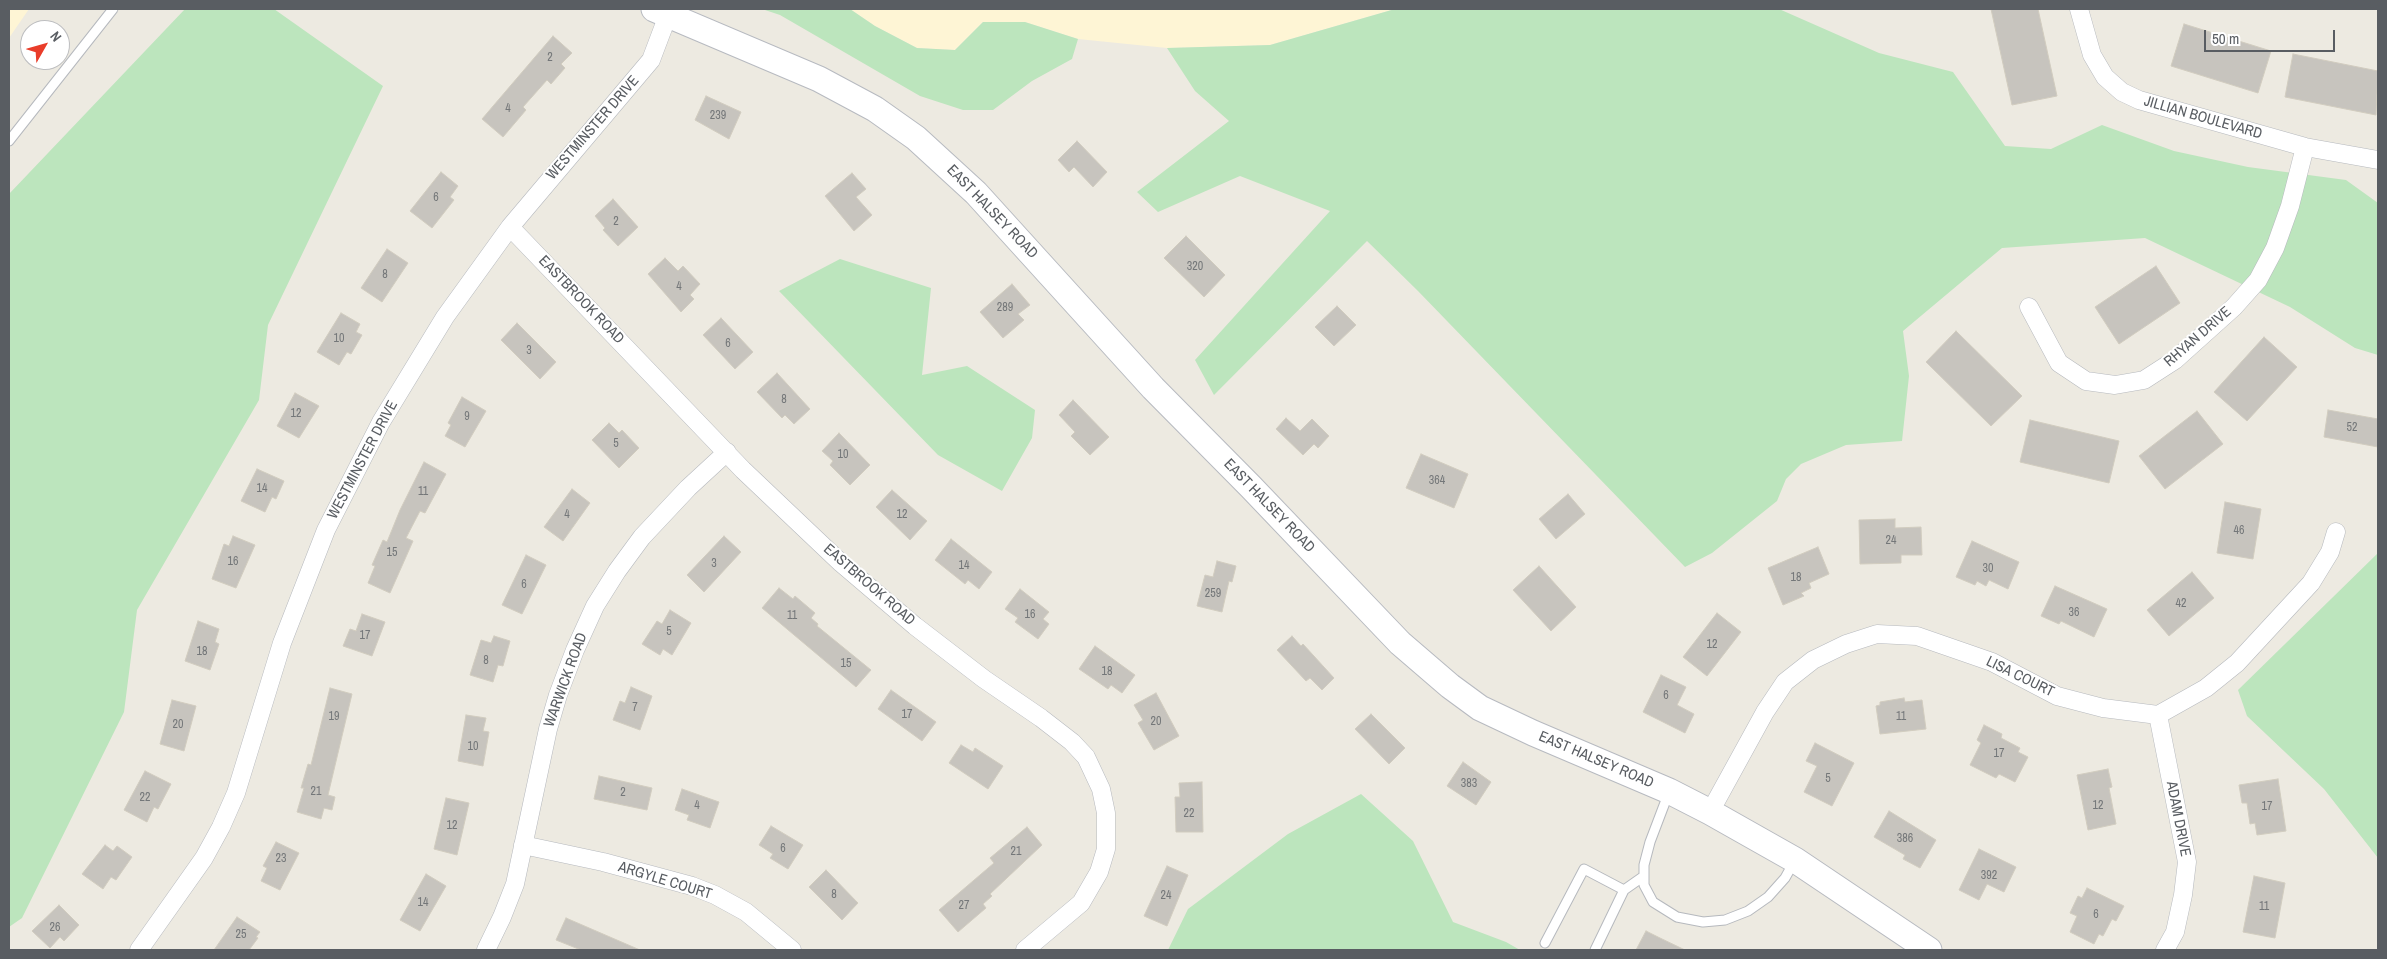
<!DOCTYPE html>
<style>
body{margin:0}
#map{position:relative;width:2387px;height:959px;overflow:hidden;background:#edeae1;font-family:"Archivo Narrow",sans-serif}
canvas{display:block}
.frame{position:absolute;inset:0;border:10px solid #595d62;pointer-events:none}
.north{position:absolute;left:20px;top:20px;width:50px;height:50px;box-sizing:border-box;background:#fff;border:1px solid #bdbec0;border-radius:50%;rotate:52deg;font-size:14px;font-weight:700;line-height:20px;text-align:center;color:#595d62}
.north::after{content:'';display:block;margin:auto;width:18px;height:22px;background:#e93d2a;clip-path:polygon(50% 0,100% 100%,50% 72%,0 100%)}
.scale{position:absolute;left:2204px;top:30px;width:131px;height:22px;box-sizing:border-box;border:2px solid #595d62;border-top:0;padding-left:6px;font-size:15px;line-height:18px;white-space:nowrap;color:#595d62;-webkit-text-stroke:4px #fff;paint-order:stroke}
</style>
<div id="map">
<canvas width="2387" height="959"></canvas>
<div class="frame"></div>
<div class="north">N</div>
<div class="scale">50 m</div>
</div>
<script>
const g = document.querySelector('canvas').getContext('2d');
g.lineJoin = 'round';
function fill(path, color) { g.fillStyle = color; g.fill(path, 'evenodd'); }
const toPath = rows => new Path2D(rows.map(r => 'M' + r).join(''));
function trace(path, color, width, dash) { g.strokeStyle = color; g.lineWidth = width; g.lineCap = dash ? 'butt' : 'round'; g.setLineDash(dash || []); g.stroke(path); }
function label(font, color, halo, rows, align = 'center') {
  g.font = font + ' "Archivo Narrow",sans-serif'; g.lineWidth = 4; g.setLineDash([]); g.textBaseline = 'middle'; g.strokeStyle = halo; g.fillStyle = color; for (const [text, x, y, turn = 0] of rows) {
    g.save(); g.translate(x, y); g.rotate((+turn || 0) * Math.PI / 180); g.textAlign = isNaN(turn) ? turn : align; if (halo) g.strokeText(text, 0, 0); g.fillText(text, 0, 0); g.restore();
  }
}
fill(toPath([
 [9,9,29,9,9,38],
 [850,9,1395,9,1270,45,1167,48,1078,39,1025,22,983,22,955,50,917,48,875,26]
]), '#fef5d5');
fill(toPath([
 [185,9,274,9,383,86,268,325,259,400,137,610,124,712,22,918,9,927,9,194],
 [762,9,850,9,875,26,917,48,955,50,983,22,1025,22,1078,39,1072,59,1032,81,993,110,963,110,920,96,780,15],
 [1395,9,1779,9,1879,53,1953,72,2005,146,2051,149,2102,125,2174,151,2248,167,2346,180,2378,203,2378,355,2355,348,2290,307,2145,238,2002,248,1903,331,1909,376,1902,441,1846,445,1801,464,1786,479,1777,501,1712,553,1685,567,1418,291,1367,241,1214,395,1195,360,1330,211,1240,176,1158,212,1137,192,1229,121,1195,91,1167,48,1270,45],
 [840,259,931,288,922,375,967,366,1035,410,1032,438,1002,491,938,455,779,291],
 [2378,553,2378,858,2324,789,2247,716,2238,690],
 [1361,794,1413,841,1453,922,1506,942,1520,950,1168,950,1188,909,1288,834]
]), '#bce5bd');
const building = toPath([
 [1991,9,2038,9,2057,96,2012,105,1991,9],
 [2184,24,2271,51,2258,93,2171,66,2184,24],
 [553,36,572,53,561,64,565,68,551,84,547,80,523,107,526,110,503,137,482,119,553,36],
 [2293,54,2378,71,2376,115,2285,97,2293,54],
 [706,96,741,112,729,139,695,120,706,96],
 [1077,141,1107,172,1093,187,1074,167,1069,172,1058,160,1077,141],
 [441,172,458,186,450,197,454,200,432,228,410,211,441,172],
 [852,173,866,189,856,197,872,215,854,231,825,196,852,173],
 [613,199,638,227,618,246,603,230,605,228,595,216,613,199],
 [1186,236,1225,275,1204,297,1164,258,1186,236],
 [387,249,408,263,382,302,361,288,387,249],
 [665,258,678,271,683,266,700,284,690,295,694,299,681,312,648,274,665,258],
 [2156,266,2180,303,2119,344,2095,307,2156,266],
 [1012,284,1030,305,1018,314,1024,320,1003,338,980,312,1012,284],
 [1337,306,1356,325,1334,346,1315,327,1337,306],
 [341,313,360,324,356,332,362,335,351,354,347,352,339,365,317,352,341,313],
 [721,318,753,352,735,369,703,335,721,318],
 [517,323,556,362,540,379,501,340,517,323],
 [1956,331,2022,396,1991,426,1926,362,1956,331],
 [2264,337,2297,367,2247,421,2214,392,2264,337],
 [777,373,810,409,794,424,785,415,782,418,757,392,777,373],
 [295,393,319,406,299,438,277,426,295,393],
 [462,397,486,411,465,447,445,436,451,425,448,423,462,397],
 [1073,400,1109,437,1090,455,1071,436,1075,432,1059,415,1073,400],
 [2328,410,2378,419,2378,447,2324,437,2328,410],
 [2197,411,2223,444,2165,489,2139,456,2197,411],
 [1286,418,1300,431,1312,419,1329,436,1318,448,1314,444,1303,455,1276,429,1286,418],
 [2030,420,2119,441,2109,483,2020,462,2030,420],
 [609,423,619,433,622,430,639,448,619,468,592,440,609,423],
 [839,433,870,465,850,485,830,465,833,461,822,451,839,433],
 [1421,454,1468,474,1454,508,1406,488,1421,454],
 [424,462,446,474,425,513,420,511,406,538,413,541,390,593,368,583,375,566,372,565,383,540,387,542,400,510,424,462],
 [257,469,284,481,276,499,272,497,265,512,241,501,257,469],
 [572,489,590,503,563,541,544,527,572,489],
 [892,490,927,521,910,540,876,507,892,490],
 [1568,494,1585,514,1556,539,1539,519,1568,494],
 [2225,502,2261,509,2253,559,2217,553,2225,502],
 [1895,519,1895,528,1921,527,1922,555,1901,555,1901,563,1860,564,1859,520,1895,519],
 [233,536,255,545,236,588,212,579,224,544,229,546,233,536],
 [724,536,741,552,704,592,687,575,724,536],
 [951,539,992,572,979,589,968,580,965,584,935,560,951,539],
 [1972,541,2019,562,2008,589,1989,580,1986,586,1977,581,1975,585,1956,577,1972,541],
 [1818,547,1829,574,1809,583,1811,588,1801,593,1804,596,1783,605,1768,568,1818,547],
 [526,555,546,565,522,614,502,605,526,555],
 [1217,561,1236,566,1232,582,1229,581,1222,612,1197,606,1205,575,1213,577,1217,561],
 [1539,566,1576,607,1551,631,1513,590,1539,566],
 [2192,572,2214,598,2169,636,2147,610,2192,572],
 [2055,586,2107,609,2094,637,2061,621,2059,624,2041,616,2055,586],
 [779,588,793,599,795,596,815,613,811,618,818,624,817,626,871,670,856,687,762,608,779,588],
 [1020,589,1049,612,1043,619,1049,624,1038,639,1015,622,1018,618,1005,609,1020,589],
 [670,610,691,623,672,655,663,649,660,655,642,644,657,621,662,624,670,610],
 [1717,613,1741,632,1707,676,1683,657,1717,613],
 [362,614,385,622,372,656,343,646,350,629,356,631,362,614],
 [198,621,219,629,215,642,219,644,210,670,185,661,198,621],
 [494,636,510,641,503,666,498,665,493,682,470,675,481,640,491,643,494,636],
 [1292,636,1301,646,1303,644,1334,678,1322,690,1310,678,1306,681,1277,650,1292,636],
 [1095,646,1135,675,1122,693,1111,685,1108,689,1079,669,1095,646],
 [1661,675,1686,687,1677,705,1694,714,1685,733,1643,712,1661,675],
 [631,687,652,696,640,730,613,720,620,701,625,703,631,687],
 [330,688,352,694,328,795,335,797,332,810,324,808,321,819,297,812,304,788,301,788,308,764,311,765,330,688],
 [891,690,936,722,922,741,878,709,891,690],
 [1156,693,1179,736,1154,750,1138,723,1143,720,1134,705,1156,693],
 [1904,698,1905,702,1922,700,1926,729,1880,734,1876,706,1880,705,1880,702,1904,698],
 [172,700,196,706,184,751,160,744,172,700],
 [1371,714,1405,748,1389,764,1355,729,1371,714],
 [466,715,486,718,483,731,489,732,483,766,458,761,466,715],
 [1984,725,2002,734,2001,738,2020,748,2018,752,2028,757,2015,782,1999,774,1996,778,1970,765,1981,743,1977,740,1984,725],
 [1815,743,1854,763,1832,806,1804,792,1817,766,1806,761,1815,743],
 [961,745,973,752,975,748,1003,766,988,789,949,763,961,745],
 [1463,762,1491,782,1476,805,1447,786,1463,762],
 [2108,769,2112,787,2109,788,2116,824,2088,830,2077,775,2108,769],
 [145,771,171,784,158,809,154,807,147,822,124,810,145,771],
 [599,776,652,788,647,810,594,799,599,776],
 [2278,779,2286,831,2257,835,2255,823,2250,824,2247,803,2242,803,2239,785,2278,779],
 [1202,782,1203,832,1176,832,1175,797,1180,797,1179,783,1202,782],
 [682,789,719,802,710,828,687,820,689,815,675,810,682,789],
 [446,798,469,803,457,855,434,849,446,798],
 [1889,811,1936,840,1920,868,1903,859,1905,855,1874,837,1889,811],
 [771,826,803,845,788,869,770,858,773,854,759,845,771,826],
 [1027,827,1042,845,990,894,992,896,983,904,986,908,958,932,939,910,994,863,990,858,1027,827],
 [276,842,299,853,280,890,261,881,267,868,263,866,276,842],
 [105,845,113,851,117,846,132,857,116,880,111,877,103,889,82,874,105,845],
 [1979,849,2016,867,2004,892,1987,884,1979,900,1959,890,1979,849],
 [1167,866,1188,875,1167,926,1144,916,1167,866],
 [826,870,858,903,842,920,809,887,826,870],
 [426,874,446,886,420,931,400,920,426,874],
 [2254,876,2285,883,2275,938,2243,932,2254,876],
 [2087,888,2124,906,2116,921,2112,919,2103,936,2099,934,2094,944,2070,932,2077,916,2070,913,2078,896,2082,898,2087,888],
 [59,905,79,925,64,941,60,937,50,948,32,931,59,905],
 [237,917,260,932,256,937,258,938,249,950,214,950,237,917],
 [566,918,640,950,581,950,556,940,566,918],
 [1646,931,1660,938,1685,950,1636,950,1646,931]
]);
fill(building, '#c7c4be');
trace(building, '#d1ccbf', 1);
const lane = toPath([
 [9,141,113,9],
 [1669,792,1650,842,1644,865,1644,885,1653,902,1677,917,1703,922,1725,920,1748,911,1768,897,1785,878,1794,862],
 [1545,943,1584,869,1624,890,1644,876],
 [1595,950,1624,890]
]);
const street = toPath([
 [2079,9,2092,55,2105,77,2122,92,2139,100,2305,147,2378,160],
 [510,227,743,470,841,563,915,626,984,679,1041,718,1072,742,1086,757,1101,789,1106,813,1106,849,1099,872,1081,903,1025,950],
 [2029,307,2059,363,2086,381,2115,385,2144,380,2175,360,2234,307,2258,280,2275,248,2290,206,2305,147],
 [2158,715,2187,862,2183,895,2175,932,2165,950],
 [1710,812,1765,712,1785,682,1813,660,1846,644,1877,634,1917,636,1992,662,2057,696,2103,708,2158,715,2206,688,2237,663,2311,583,2330,552,2336,532],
 [523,845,603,862,692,886,715,895,746,912,792,950],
 [139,950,204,858,221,827,236,793,282,643,326,530,381,422,445,317,510,227,651,60,668,15],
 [486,950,502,917,515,884,548,729,558,695,575,650,595,606,617,571,642,537,688,488,727,452]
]);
const secondary = toPath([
 [654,9,819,79,875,109,916,138,976,193,1153,388,1251,487,1400,643,1450,686,1480,708,1533,733,1669,791,1710,812,1795,860,1929,950]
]);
trace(lane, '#b6b9be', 11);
trace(street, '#b6b9be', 19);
trace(secondary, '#b7bac0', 27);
trace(lane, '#fff', 9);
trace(street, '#fff', 18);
trace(secondary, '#fff', 25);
label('12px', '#747779', null, [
 ["2",550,58],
 ["4",508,109],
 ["239",718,116],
 ["6",436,198],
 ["2",616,222],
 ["320",1195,267],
 ["8",385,275],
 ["4",679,287],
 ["289",1005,308],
 ["10",339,339],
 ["6",728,344],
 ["3",529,351],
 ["8",784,400],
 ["12",296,414],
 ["9",467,417],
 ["52",2352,428],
 ["5",616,444],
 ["10",843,455],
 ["364",1437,481],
 ["14",262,489],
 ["11",423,492],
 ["4",567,515],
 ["12",902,515],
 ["46",2239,531],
 ["24",1891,541],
 ["15",392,553],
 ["16",233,562],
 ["3",714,564],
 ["14",964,566],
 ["30",1988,569],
 ["18",1796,578],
 ["6",524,585],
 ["259",1213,594],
 ["42",2181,604],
 ["36",2074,613],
 ["16",1030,615],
 ["11",792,616],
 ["5",669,632],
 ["17",365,636],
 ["12",1712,645],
 ["18",202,652],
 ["8",486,661],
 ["15",846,664],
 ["18",1107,672],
 ["6",1666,696],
 ["7",635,708],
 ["17",907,715],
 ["19",334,717],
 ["11",1901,717],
 ["20",1156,722],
 ["20",178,725],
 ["10",473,747],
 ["17",1999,754],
 ["5",1828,779],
 ["383",1469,784],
 ["21",316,792],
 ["2",623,793],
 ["22",145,798],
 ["4",697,806],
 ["12",2098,806],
 ["17",2267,807],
 ["22",1189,814],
 ["12",452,826],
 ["386",1905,839],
 ["6",783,849],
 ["21",1016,852],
 ["23",281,859],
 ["392",1989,876],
 ["8",834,895],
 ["24",1166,896],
 ["14",423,903],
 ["27",964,906],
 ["11",2264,907],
 ["6",2096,915],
 ["26",55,928],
 ["25",241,935]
]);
label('15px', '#595d62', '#fff', [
 ["JILLIAN BOULEVARD",2203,118,16],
 ["WESTMINSTER DRIVE",593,128,-49],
 ["EAST HALSEY ROAD",992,212,46],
 ["EASTBROOK ROAD",581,300,46],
 ["RHYAN DRIVE",2198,337,-41],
 ["WESTMINSTER DRIVE",363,460,-62],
 ["EAST HALSEY ROAD",1269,506,46],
 ["EASTBROOK ROAD",869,585,41],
 ["LISA COURT",2020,677,26],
 ["WARWICK ROAD",566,680,-70],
 ["EAST HALSEY ROAD",1596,760,23],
 ["ADAM DRIVE",2178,819,79],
 ["ARGYLE COURT",665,881,17]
]);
</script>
